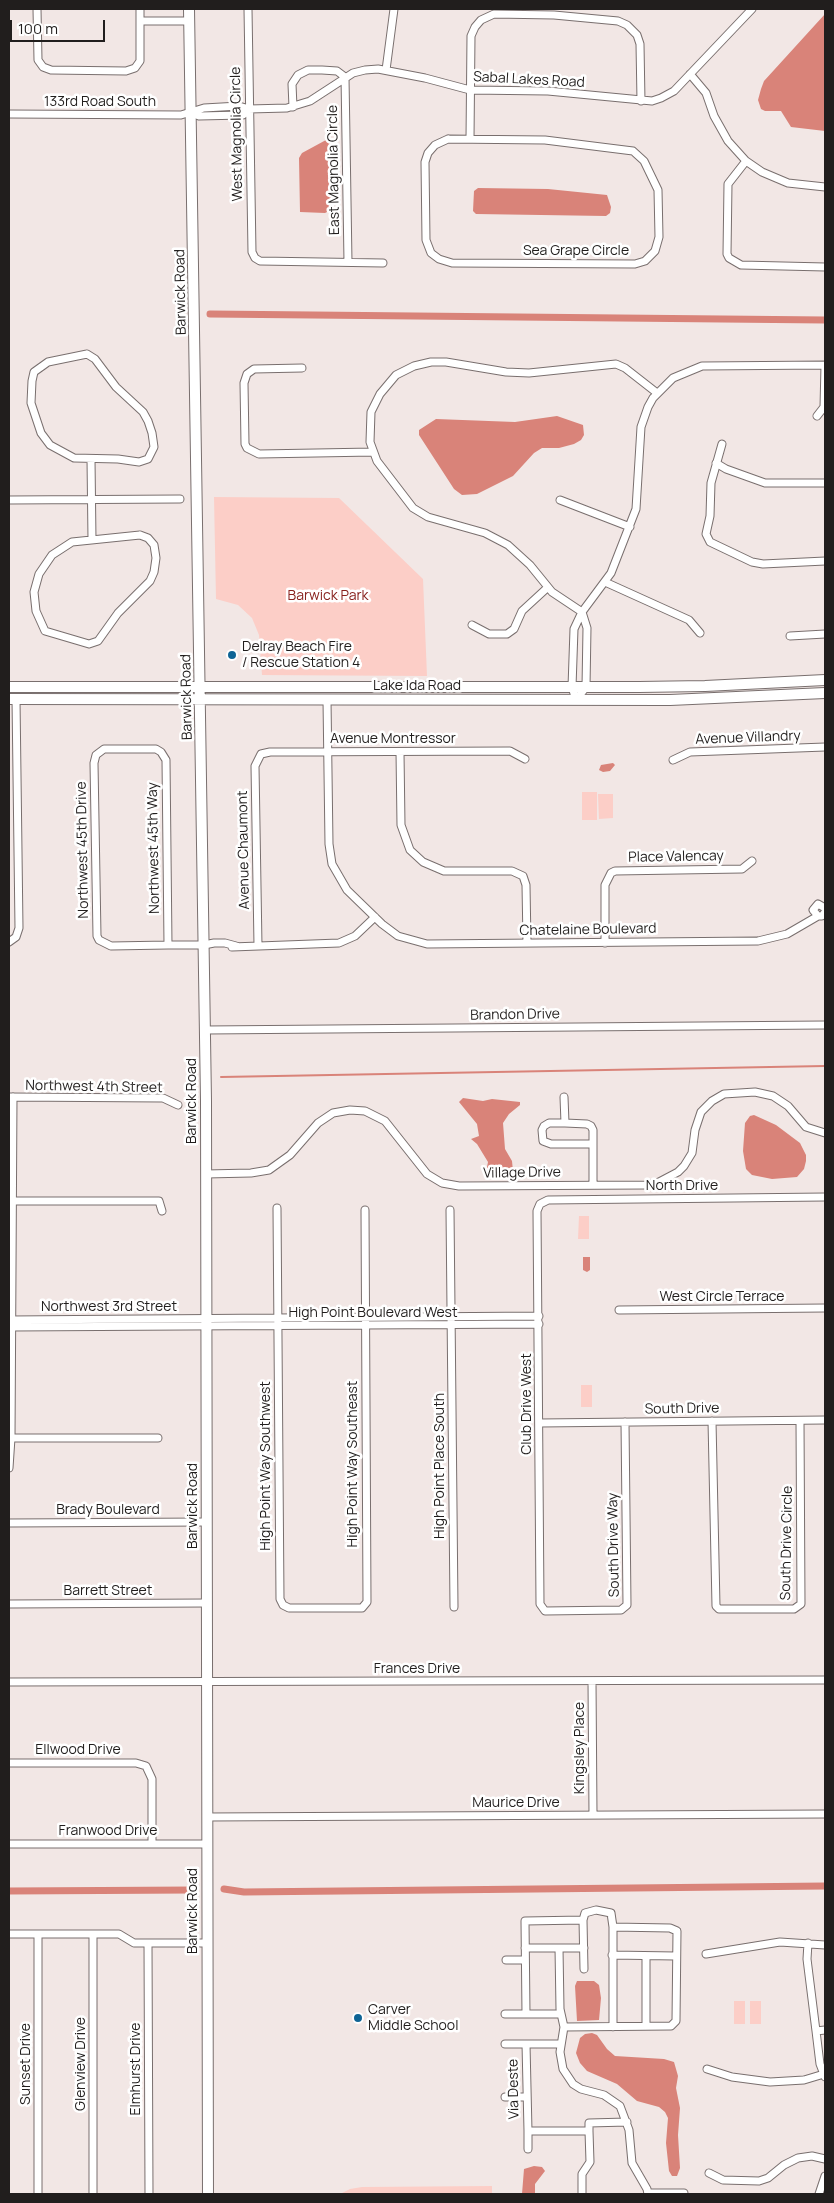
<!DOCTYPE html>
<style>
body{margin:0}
#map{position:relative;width:834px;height:2203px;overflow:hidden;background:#f2e7e5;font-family:Manrope,sans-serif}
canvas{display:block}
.frame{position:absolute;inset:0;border:10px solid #211e1d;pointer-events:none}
.scale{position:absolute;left:10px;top:20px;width:95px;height:22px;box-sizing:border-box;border:2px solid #211e1d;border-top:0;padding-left:6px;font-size:15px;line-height:18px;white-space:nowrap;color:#211e1d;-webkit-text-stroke:4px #fff;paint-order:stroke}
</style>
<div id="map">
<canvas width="834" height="2203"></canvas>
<div class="frame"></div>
<div class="scale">100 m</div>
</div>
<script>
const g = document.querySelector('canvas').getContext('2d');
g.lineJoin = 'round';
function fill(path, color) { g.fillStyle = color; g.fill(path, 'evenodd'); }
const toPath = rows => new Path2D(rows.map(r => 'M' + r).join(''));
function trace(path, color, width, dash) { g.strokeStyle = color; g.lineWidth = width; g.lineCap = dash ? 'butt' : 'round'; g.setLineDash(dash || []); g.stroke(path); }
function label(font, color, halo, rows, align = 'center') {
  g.font = font + ' Manrope,sans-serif'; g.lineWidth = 5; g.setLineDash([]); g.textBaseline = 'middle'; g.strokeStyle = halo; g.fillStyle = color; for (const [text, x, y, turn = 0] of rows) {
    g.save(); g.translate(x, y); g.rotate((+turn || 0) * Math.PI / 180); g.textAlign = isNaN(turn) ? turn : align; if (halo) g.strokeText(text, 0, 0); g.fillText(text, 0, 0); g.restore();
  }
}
fill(toPath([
 [214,497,339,498,423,579,427,676,262,675,259,635,252,618,238,605,216,599],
 [582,792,597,792,597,820,582,820],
 [598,794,613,794,613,818,599,819],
 [579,1216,589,1216,589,1239,578,1239],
 [581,1385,592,1385,592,1407,581,1407],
 [734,2001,745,2001,745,2024,734,2024],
 [750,2001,761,2001,761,2024,750,2024],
 [492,2186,492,2193,477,2193,478,2194,455,2193,340,2194,350,2189,362,2187]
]), '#fccec7');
fill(toPath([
 [825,14,825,131,791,127,781,111,765,111,761,109,758,100,761,89,764,81],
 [326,140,329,141,331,144,332,203,329,211,325,213,300,212,299,158,302,153],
 [478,188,548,189,607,195,611,207,610,213,606,216,476,214,473,211,474,191],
 [557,416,583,425,584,435,581,440,574,444,559,448,542,448,534,453,513,476,477,494,462,495,454,489,419,435,419,430,436,419,515,422],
 [613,763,615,765,610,771,603,772,599,770,601,765],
 [463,1098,483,1101,492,1099,520,1102,520,1105,509,1114,503,1123,505,1149,512,1161,513,1171,508,1173,486,1172,488,1162,477,1144,471,1139,479,1136,477,1124,459,1102],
 [754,1115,776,1125,800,1143,806,1155,806,1161,804,1169,797,1177,772,1179,752,1175,746,1169,743,1151,745,1123,750,1116],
 [583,1257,590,1257,590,1270,587,1272,583,1270],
 [577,1981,594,1981,599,1985,601,1998,599,2020,577,2021,575,1986],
 [592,2033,597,2035,607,2049,615,2056,664,2059,674,2062,678,2076,676,2088,680,2108,678,2135,680,2168,677,2176,672,2176,669,2171,666,2143,668,2118,665,2112,659,2107,637,2101,617,2084,587,2071,580,2063,576,2053,580,2038,585,2034],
 [534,2166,542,2167,545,2171,535,2184,535,2194,522,2194,524,2169]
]), '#d98379');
trace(toPath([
 [221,1077,825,1066]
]), '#d98379', 2);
trace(toPath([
 [210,314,825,320],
 [224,1889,244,1892,825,1886],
 [9,1891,193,1890]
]), '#d98379', 7);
const street = toPath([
 [37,9,38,60,43,67,51,70,126,71,135,68,140,61,140,9],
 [248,9,252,252,255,258,260,261,383,263],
 [140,21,189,21],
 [386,70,394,9],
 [690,74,706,93,714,116,728,141,746,161,762,172,788,183,825,187],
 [293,107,292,84,298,75,308,70,322,70,337,71,345,77,348,262],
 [191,113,199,116,243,115,249,109],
 [9,114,181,115,204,108,239,106,249,109,287,108,310,101,353,73,365,70,378,69,425,78,470,90,548,91,652,101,661,98,674,91,752,9],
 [448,139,545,140,633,151,644,161,658,190,659,237,655,251,645,261,635,264,452,263,439,259,431,253,426,240,425,162,428,153,435,145,448,139],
 [470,139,471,36,475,27,481,20,494,14,554,15,618,21,627,25,637,35,640,44,641,101],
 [746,161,728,184,727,254,729,258,741,265,825,267],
 [87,354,95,359,116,387,143,412,148,421,152,433,154,447,148,459,139,462,118,459,74,458,50,445,41,433,31,403,32,381,34,372,48,362,87,354],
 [302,368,254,369,247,374,244,383,245,444,247,448,259,454,373,452],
 [817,416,824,407,825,365],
 [722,444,711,483,710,516,706,534,710,542,752,562,763,564,825,561],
 [91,459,92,540],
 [716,463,726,469,765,483,825,483],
 [9,500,180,499],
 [560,500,630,527],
 [140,535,148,538,154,545,156,558,154,572,150,581,118,613,98,641,89,644,45,631,36,611,34,592,39,574,52,555,72,542,140,535],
 [605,582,689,620,700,633],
 [582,612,552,592,530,565,508,545,485,533,428,517,413,508,377,461,370,442,371,412,380,394,396,375,414,366,431,362,446,362,506,372,529,373,616,364,625,368,657,393],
 [472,625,489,634,507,634,514,629,522,611,547,588],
 [790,636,825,634],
 [327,700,329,844,332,864,347,890,382,924,398,936,427,944,758,941,787,934,818,916],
 [576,700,572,687,574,629,582,612,611,573,636,509,641,427,648,407,653,398,673,378,702,366,825,365],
 [576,700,586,687,587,628,582,612],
 [400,752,401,825,410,850,423,862,444,871,512,871,523,876,526,885,527,943],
 [673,760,690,752,825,747],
 [825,908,818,904,813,910,818,916,822,916,825,912],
 [9,942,16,937,19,928,16,699],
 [605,943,605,885,611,873,615,871,742,869,752,861],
 [168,945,166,760,161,752,156,749,104,749,96,755,94,763,97,936,99,940,111,946,168,945,204,945,214,943,225,943,236,946],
 [258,946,255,766,261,754,270,752,510,751,525,759],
 [232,947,339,943,355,936,375,917],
 [206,1030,825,1025],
 [10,1097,163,1098,178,1105],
 [564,1097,565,1123,587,1124,591,1126,593,1130,593,1185],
 [565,1123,549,1123,544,1126,542,1130,543,1141,551,1144,593,1144],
 [206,1174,251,1173,269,1170,290,1155,318,1123,333,1113,350,1110,365,1111,385,1121,427,1174,442,1183,459,1186,647,1185,659,1182,678,1172,684,1166,692,1153,695,1130,701,1112,712,1101,724,1094,755,1092,773,1096,788,1106,806,1127,825,1133],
 [11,1201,159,1201,162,1211],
 [277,1208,280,1599,283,1605,289,1608,362,1608,367,1602,365,1210],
 [450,1210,454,1607],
 [619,1310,825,1308],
 [11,1320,539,1316],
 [11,1327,539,1324],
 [712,1421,716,1606,719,1609,794,1609,801,1604,800,1421],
 [625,1422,627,1605,621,1610,545,1611,540,1604,537,1211,540,1204,548,1200,825,1197],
 [540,1423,825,1420],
 [11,1438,158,1438],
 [9,1468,11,1438,13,1097],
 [9,1523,207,1522],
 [9,1604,207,1603],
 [592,1681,593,1815],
 [9,1682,825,1680],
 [9,1763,136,1763,146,1766,152,1779,152,1844],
 [207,1817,825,1814],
 [9,1844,207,1844],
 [583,1920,584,1969],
 [9,1934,119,1934,134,1943,207,1943],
 [93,1934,93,2194],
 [38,1935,38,2194],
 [148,1943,149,2194],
 [808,1943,807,1959,816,2031,820,2064,825,2077],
 [525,1948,584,1948],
 [559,1948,560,2009,564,2027,560,2052,563,2069,573,2084,581,2089,604,2095,620,2106,629,2130,632,2163,647,2189,648,2194],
 [706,1954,780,1942,825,1945],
 [612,1955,675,1956],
 [506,1960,525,1960],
 [505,2014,526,2014],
 [561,2014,526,2014,525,1921,583,1920,585,1913,596,1910,611,1913,613,1927,613,2027],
 [646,2026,646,1956],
 [564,2027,671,2026,676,2021,677,1931,670,1928,613,1927],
 [816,2031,825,2030],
 [505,2044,526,2044],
 [560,2044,526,2044,528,2131,589,2131,590,2162,582,2174,582,2194],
 [707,2069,732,2077,770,2082,804,2080,824,2074],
 [505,2097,527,2097],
 [528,2131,528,2149],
 [589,2131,589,2123,627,2122],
 [709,2173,723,2180,759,2181,768,2178,784,2165,798,2158,812,2156,825,2159],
 [648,2193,684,2193],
 [819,2194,825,2176]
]);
const secondary = toPath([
 [189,9,206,1101,208,2194],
 [9,687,639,687,705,686,825,680],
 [9,699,670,700,825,693]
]);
trace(street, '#796f6e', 9);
trace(secondary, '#796f6e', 12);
trace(street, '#fff', 7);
trace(secondary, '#fff', 10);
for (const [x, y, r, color] of [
 [232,655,5,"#0f6495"],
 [358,2018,5,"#0f6495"]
]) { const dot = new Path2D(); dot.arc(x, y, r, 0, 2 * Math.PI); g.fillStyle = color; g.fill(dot); trace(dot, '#fff', 2); }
label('14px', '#211e1d', '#fff', [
 ["Sabal Lakes Road",529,80,3],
 ["133rd Road South",100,102],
 ["West Magnolia Circle",237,134,-91],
 ["East Magnolia Circle",334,170,-91],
 ["Sea Grape Circle",576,251],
 ["Barwick Road",181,292,-91],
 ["Lake Ida Road",417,686],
 ["Barwick Road",187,697,-91],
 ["Avenue Villandry",748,738,-2],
 ["Avenue Montressor",393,739],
 ["Northwest 45th Way",154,848,-91],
 ["Northwest 45th Drive",83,850,-91],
 ["Avenue Chaumont",244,850,-91],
 ["Place Valencay",676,857,-1],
 ["Chatelaine Boulevard",588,930,-1],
 ["Brandon Drive",515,1015,-1],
 ["Northwest 4th Street",94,1087,1],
 ["Barwick Road",192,1101,-90],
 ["Village Drive",522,1173,-1],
 ["North Drive",682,1186],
 ["West Circle Terrace",722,1297],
 ["Northwest 3rd Street",109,1307],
 ["High Point Boulevard West",373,1313],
 ["Club Drive West",527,1404,-90],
 ["South Drive",682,1409,-1],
 ["High Point Way Southeast",353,1464,-90],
 ["High Point Way Southwest",266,1466,-90],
 ["High Point Place South",440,1466,-90],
 ["Barwick Road",193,1506,-90],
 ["Brady Boulevard",108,1510],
 ["South Drive Circle",787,1543,-89],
 ["South Drive Way",614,1545,-91],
 ["Barrett Street",108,1591],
 ["Frances Drive",417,1669],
 ["Kingsley Place",580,1748,-90],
 ["Ellwood Drive",78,1750],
 ["Maurice Drive",516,1803],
 ["Franwood Drive",108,1831],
 ["Barwick Road",193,1911,-90],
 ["Sunset Drive",26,2064,-90],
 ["Glenview Drive",81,2064,-90],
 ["Elmhurst Drive",136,2069,-90],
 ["Via Deste",514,2089,-91]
]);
label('14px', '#88221e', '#fff', [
 ["Barwick Park",328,596]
]);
label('14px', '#211e1d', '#fff', [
 ["Delray Beach Fire",242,647],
 ["/ Rescue Station 4",242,663],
 ["Carver",368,2010],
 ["Middle School",368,2026]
], 'left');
</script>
